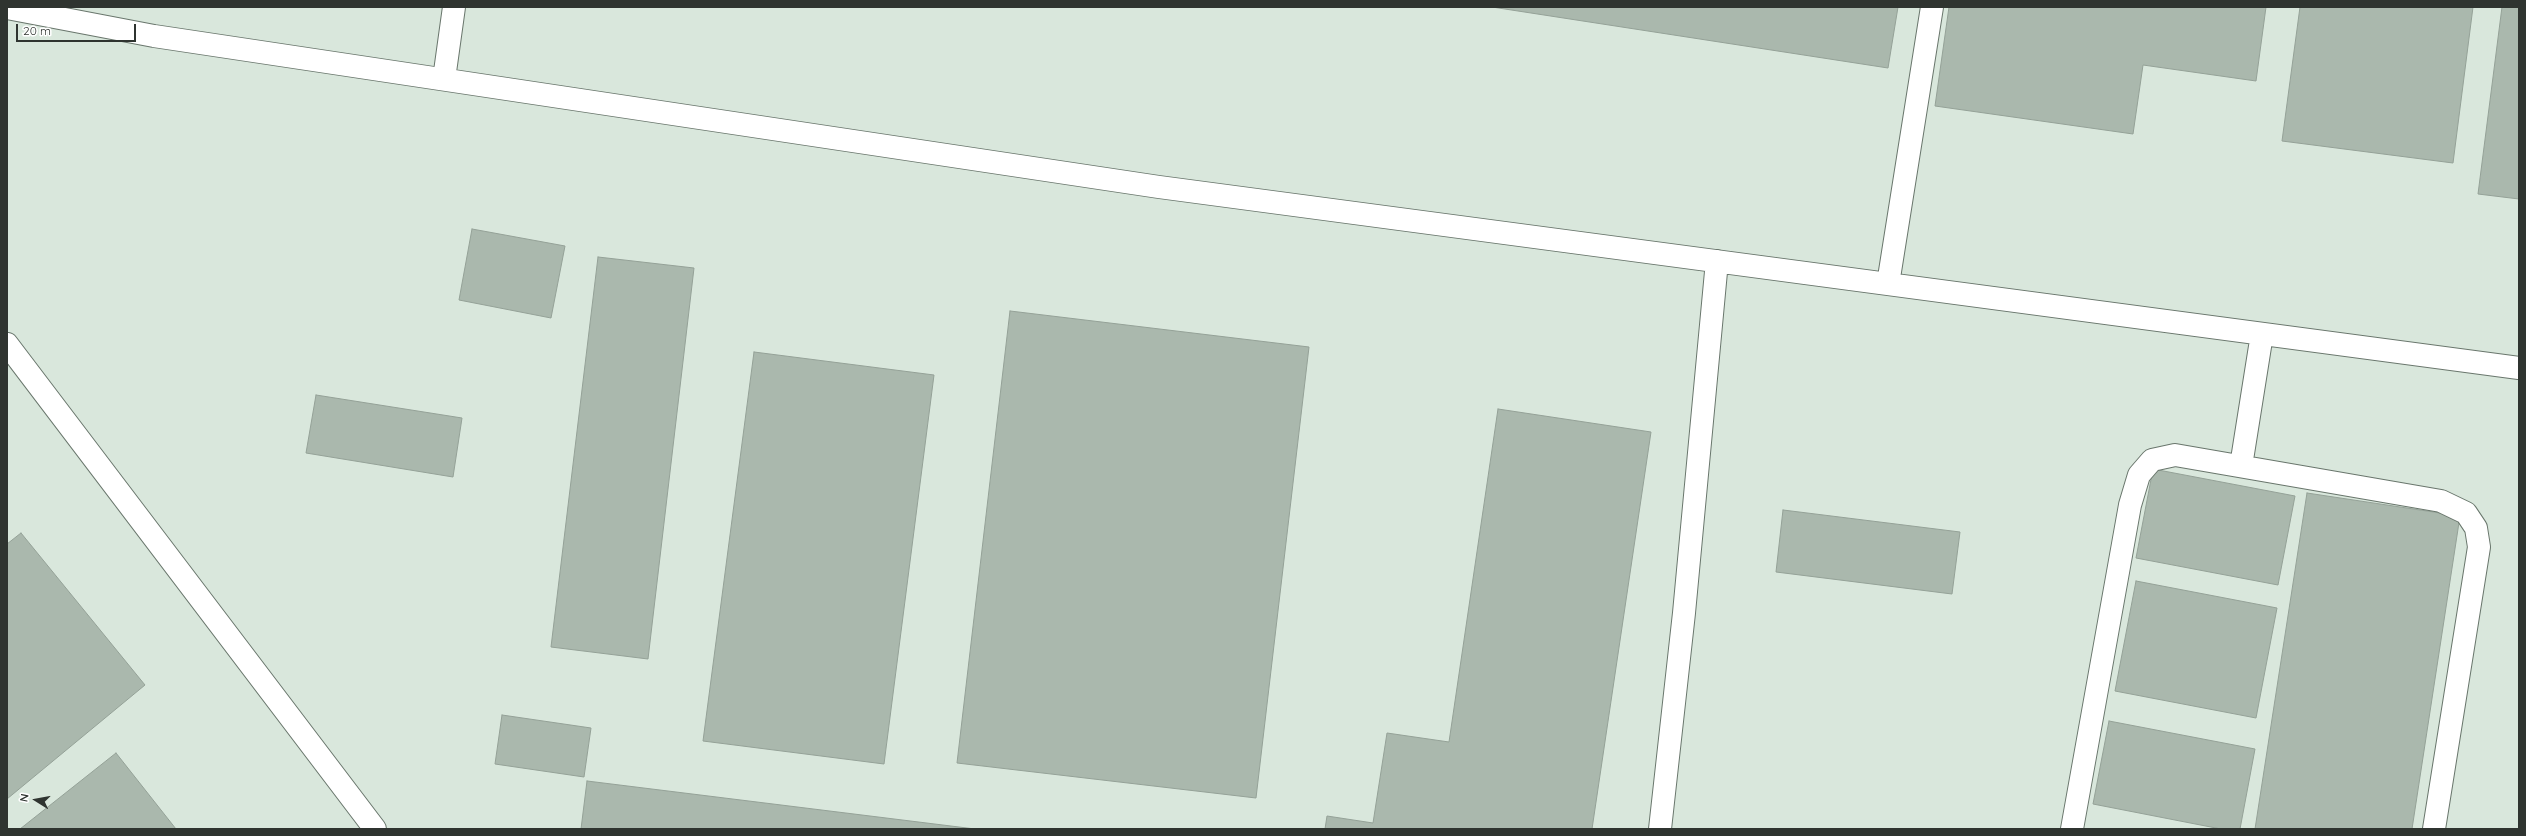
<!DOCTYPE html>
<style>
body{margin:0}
#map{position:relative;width:2526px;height:836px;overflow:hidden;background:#d9e7dc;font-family:Quicksand,sans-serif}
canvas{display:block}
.frame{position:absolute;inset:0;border:8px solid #2f3430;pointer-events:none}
.north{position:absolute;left:16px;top:780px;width:40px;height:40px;-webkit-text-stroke:3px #fff;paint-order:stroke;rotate:281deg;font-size:11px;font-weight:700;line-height:16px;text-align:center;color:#2f3430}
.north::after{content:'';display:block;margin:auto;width:14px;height:18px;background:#2f3430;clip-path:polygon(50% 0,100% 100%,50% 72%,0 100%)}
.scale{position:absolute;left:16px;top:24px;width:120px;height:18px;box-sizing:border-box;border:2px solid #2f3430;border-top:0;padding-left:5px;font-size:12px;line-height:14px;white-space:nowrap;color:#2f3430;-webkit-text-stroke:3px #fff;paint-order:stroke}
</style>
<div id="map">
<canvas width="2526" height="836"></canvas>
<div class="frame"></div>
<div class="north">N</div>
<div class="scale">20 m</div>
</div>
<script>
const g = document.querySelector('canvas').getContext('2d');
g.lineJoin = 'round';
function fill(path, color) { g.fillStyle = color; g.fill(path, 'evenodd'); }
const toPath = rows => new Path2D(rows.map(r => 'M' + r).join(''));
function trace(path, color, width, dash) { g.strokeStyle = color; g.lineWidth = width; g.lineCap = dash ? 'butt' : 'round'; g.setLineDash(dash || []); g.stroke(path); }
const building = toPath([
 [1492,7,1898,7,1888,68,1492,7],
 [1949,7,2266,7,2256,81,2143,65,2133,134,1935,106,1949,7],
 [2300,7,2473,7,2453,163,2282,141,2300,7],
 [2502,7,2519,7,2519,199,2478,194,2502,7],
 [472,229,565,246,551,318,459,300,472,229],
 [598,257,694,268,648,659,551,647,598,257],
 [1010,311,1309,347,1256,798,957,763,1010,311],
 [754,352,934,375,884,764,703,741,754,352],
 [316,395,462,418,453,477,306,453,316,395],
 [1498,409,1651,432,1592,829,1325,829,1327,816,1373,823,1387,733,1449,742,1498,409],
 [2153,469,2295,496,2278,585,2136,558,2153,469],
 [2307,493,2460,516,2412,829,2255,829,2307,493],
 [1783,510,1960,532,1952,594,1776,572,1783,510],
 [21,533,145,685,7,799,7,544,21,533],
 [2136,581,2277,608,2256,718,2115,691,2136,581],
 [502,715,591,728,584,777,495,764,502,715],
 [2109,721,2255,749,2240,829,2221,829,2093,804,2109,721],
 [116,753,176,829,20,829,116,753],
 [587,781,975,829,581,829,587,781]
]);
fill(building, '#aab8ad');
trace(building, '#94a197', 1);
const minor = toPath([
 [7,8,154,36,1159,187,2519,368],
 [444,79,454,7],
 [1888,284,1932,7],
 [7,344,375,829],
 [2241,466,2262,334],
 [1660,829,1684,613,1717,261],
 [2072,829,2130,505,2139,475,2152,460,2175,455,2441,501,2466,513,2476,528,2479,547,2434,829]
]);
trace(minor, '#69766c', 24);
trace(minor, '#fff', 22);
</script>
